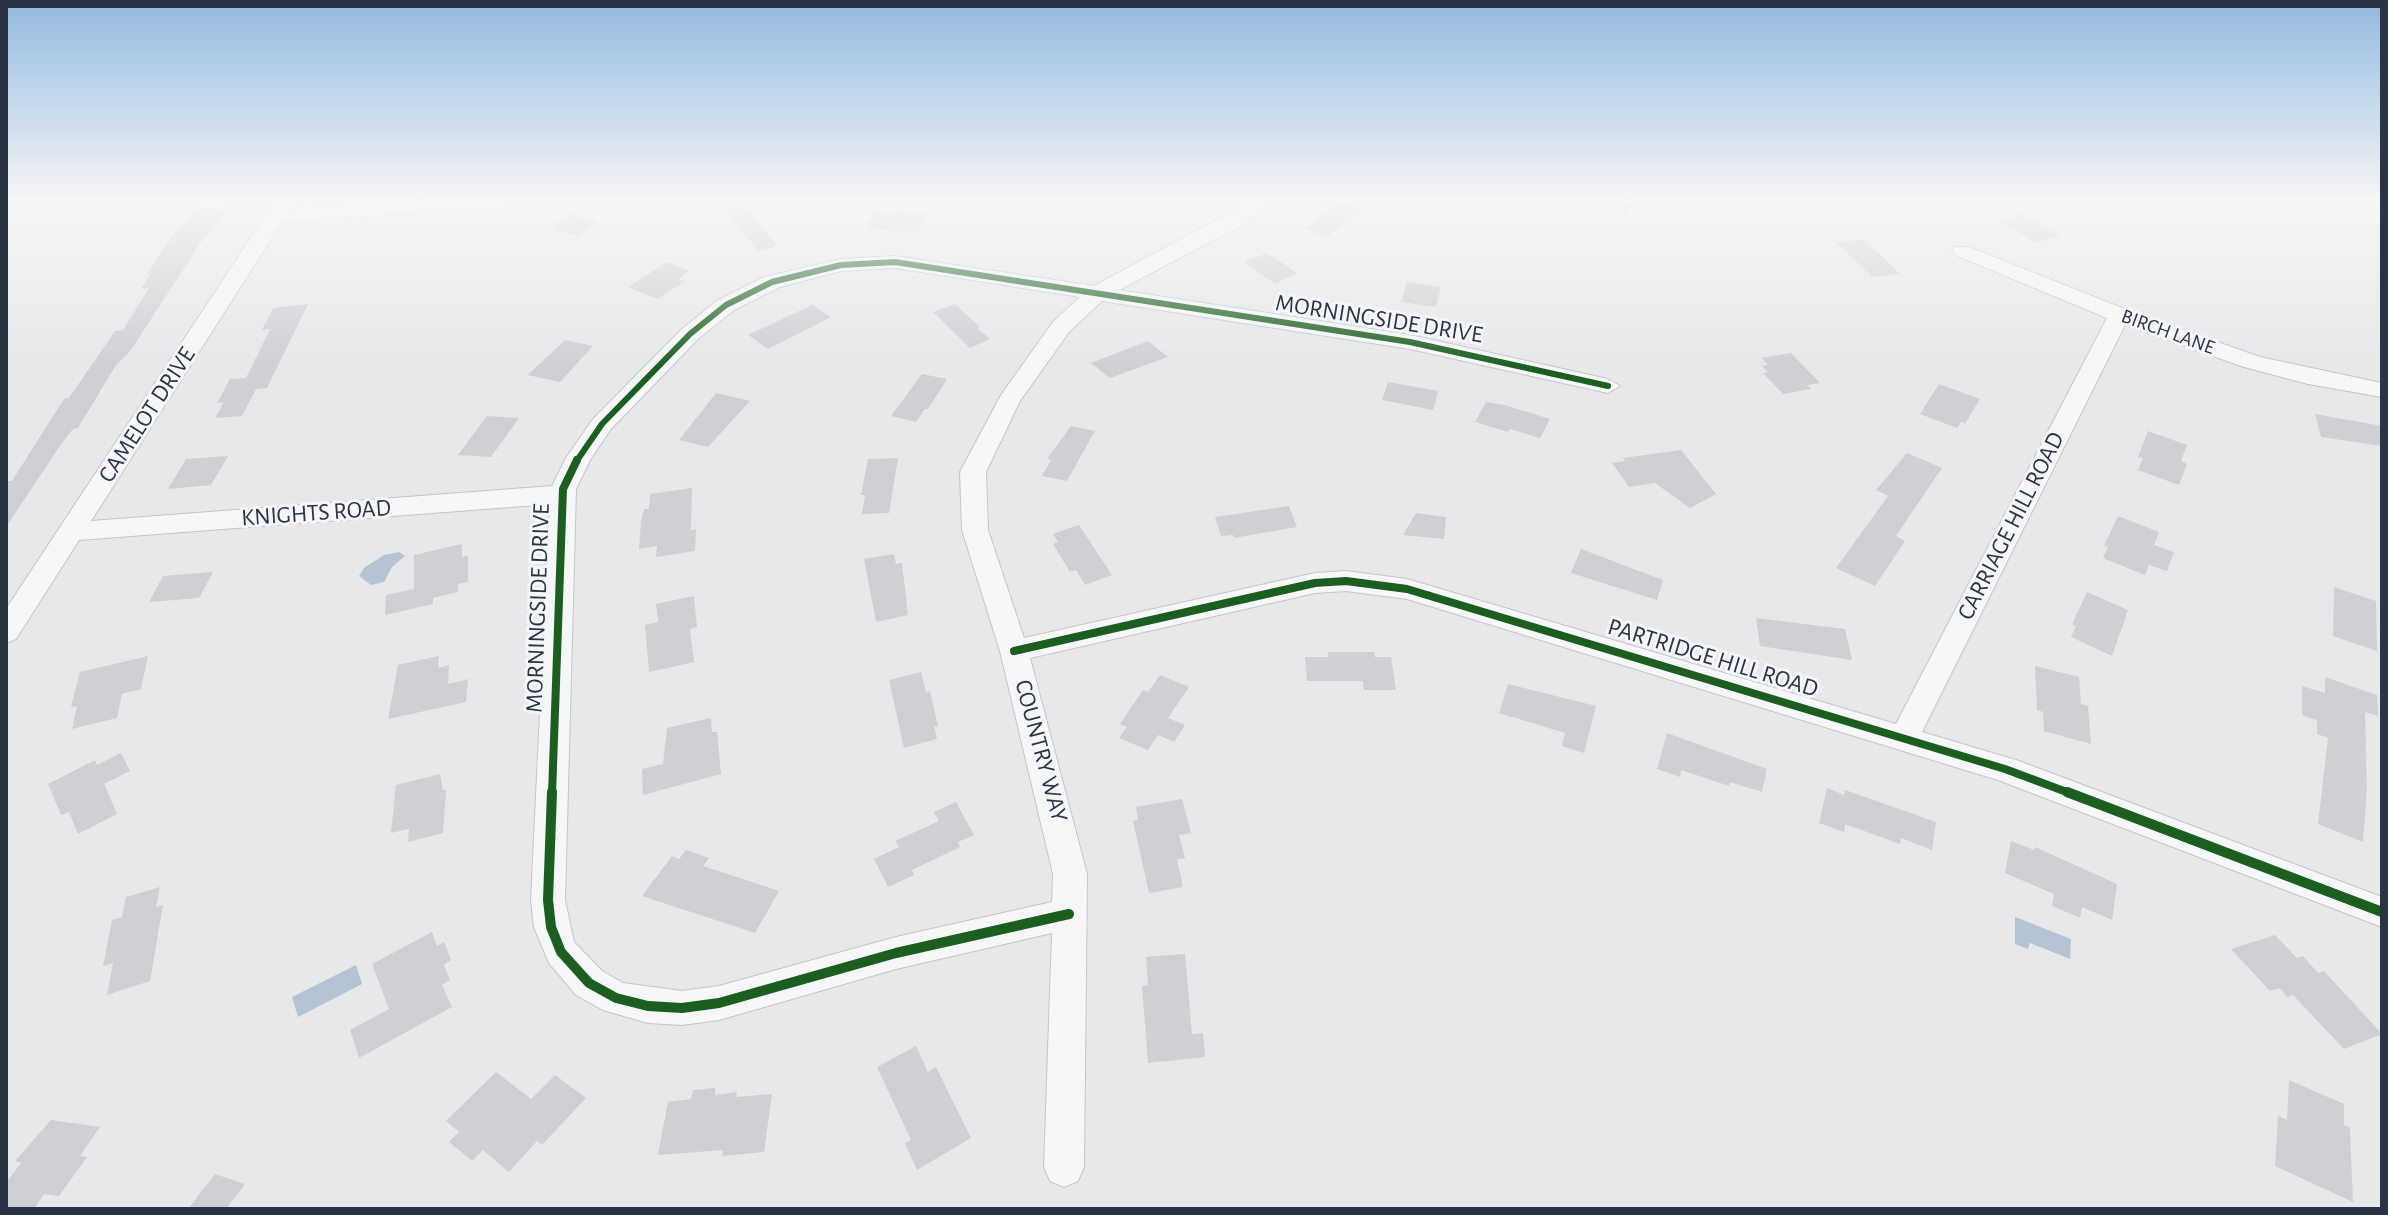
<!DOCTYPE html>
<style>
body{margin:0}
#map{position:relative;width:2388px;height:1215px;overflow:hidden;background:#e6e8ea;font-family:"Alegreya Sans",sans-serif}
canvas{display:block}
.frame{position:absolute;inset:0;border:8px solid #2b3445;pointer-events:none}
</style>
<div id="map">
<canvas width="2388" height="1215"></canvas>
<div class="frame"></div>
</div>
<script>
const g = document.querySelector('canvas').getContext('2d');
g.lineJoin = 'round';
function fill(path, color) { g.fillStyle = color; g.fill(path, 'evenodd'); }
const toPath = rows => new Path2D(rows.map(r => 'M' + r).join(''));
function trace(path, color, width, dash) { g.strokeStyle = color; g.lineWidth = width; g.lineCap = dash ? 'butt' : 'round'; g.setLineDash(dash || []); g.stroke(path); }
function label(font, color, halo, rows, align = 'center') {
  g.font = font + ' "Alegreya Sans",sans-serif'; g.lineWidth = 6; g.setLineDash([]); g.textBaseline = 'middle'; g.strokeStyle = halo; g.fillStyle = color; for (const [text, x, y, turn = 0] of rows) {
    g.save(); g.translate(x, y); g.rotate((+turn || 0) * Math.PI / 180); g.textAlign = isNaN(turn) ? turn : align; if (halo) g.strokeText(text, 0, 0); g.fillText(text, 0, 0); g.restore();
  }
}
fill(toPath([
 [399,552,405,556,392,567,384,582,371,585,359,576,364,568,384,555],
 [2015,917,2071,939,2070,959,2030,943,2028,949,2015,944],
 [356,965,362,984,298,1017,292,997]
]), '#b4c4d5');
trace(toPath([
 [1625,211,1634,198]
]), '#b4c4d5', 6);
fill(toPath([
 [732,198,740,198,777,246,758,252,723,205],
 [1339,201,1364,210,1326,237,1305,229],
 [224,205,219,212,227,211,199,245,131,350,116,365,78,428,73,429,61,444,6,527,6,481,12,481,64,399,69,398,115,331,123,330,149,288,141,289,151,273,147,274,176,230,198,207],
 [875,211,926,214,918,232,866,229],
 [569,214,598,220,579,236,549,230],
 [2022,214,2061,235,2037,243,1999,222],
 [1864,239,1900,274,1872,277,1836,242],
 [1267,253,1278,260,1297,273,1275,284,1244,262],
 [667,262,689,271,678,279,685,281,657,299,628,287],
 [1407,282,1441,287,1436,307,1401,302],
 [308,304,267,388,256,389,242,416,215,418,224,402,217,403,230,379,246,378,270,329,262,330,273,308],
 [955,304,980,327,977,328,990,339,970,348,933,312],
 [812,305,831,317,768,349,748,335],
 [565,340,593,346,560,382,528,375],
 [1148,341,1168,357,1110,378,1091,363],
 [1791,353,1820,383,1807,385,1811,389,1783,394,1763,373,1768,372,1762,366,1768,365,1762,358],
 [922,374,947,379,928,409,925,409,916,422,891,416],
 [1388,382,1438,391,1433,410,1382,400],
 [1939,384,1980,399,1965,424,1961,422,1957,428,1920,414],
 [716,393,750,401,708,447,679,440],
 [1486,402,1504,405,1550,419,1540,438,1510,429,1508,432,1475,422],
 [2315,414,2382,426,2382,446,2321,437],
 [487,416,519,418,491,457,458,455],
 [1071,426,1095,431,1067,481,1042,476,1051,460,1047,459],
 [2148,431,2187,445,2181,461,2187,464,2179,485,2138,470,2143,458,2138,457],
 [1681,450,1716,494,1690,508,1655,483,1629,487,1612,463,1625,461,1623,458],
 [1907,453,1942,468,1896,536,1905,541,1875,586,1836,568,1888,496,1876,490],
 [228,456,211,485,168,489,186,459],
 [898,458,889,513,862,514,865,495,861,495,868,459],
 [692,488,691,530,696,529,695,551,656,557,657,546,639,549,641,521,644,509,649,509,650,494],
 [1289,506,1297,527,1234,538,1233,535,1221,536,1215,517],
 [1416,513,1446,517,1444,539,1403,535],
 [2118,516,2159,532,2154,545,2174,552,2167,571,2149,565,2145,575,2103,558,2108,547,2104,546],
 [1079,525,1112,575,1085,585,1076,570,1070,572,1053,544,1058,542,1053,534],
 [462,544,462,557,468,556,468,582,458,584,458,592,433,598,433,604,385,615,386,595,414,589,414,555],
 [1581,549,1663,580,1657,600,1571,573],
 [894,554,896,564,902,563,908,615,876,622,864,559],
 [213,572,199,598,149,602,163,576],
 [2334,587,2376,601,2377,651,2333,636],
 [2087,592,2128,610,2112,656,2071,637,2076,626,2072,624],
 [694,596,697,627,690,629,694,662,649,672,645,625,658,622,656,604],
 [1756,618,1845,629,1852,660,1760,646],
 [1328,652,1374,652,1375,657,1391,657,1396,690,1364,690,1363,681,1307,681,1305,657,1328,657],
 [148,656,141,689,122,694,117,718,72,729,77,706,71,707,80,672],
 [439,656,438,668,449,665,448,684,468,679,466,702,388,719,398,665],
 [2035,666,2079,677,2081,704,2088,706,2091,744,2044,731,2043,712,2037,710],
 [921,672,926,692,930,691,938,726,934,727,937,739,904,748,889,680],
 [1160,675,1189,687,1168,718,1185,725,1174,742,1158,735,1148,750,1119,738,1127,727,1120,724,1143,690,1148,692],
 [2325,677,2377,695,2378,716,2365,712,2367,788,2363,842,2318,824,2328,738,2317,734,2317,720,2302,715,2302,686,2325,693],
 [1508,684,1596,706,1584,753,1562,746,1565,733,1499,713],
 [711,718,712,732,717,732,721,774,643,795,642,769,663,764,667,728],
 [1667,733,1767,769,1762,792,1730,782,1729,786,1681,770,1680,777,1657,769],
 [121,753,130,771,104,784,117,814,78,834,69,812,61,815,48,784,95,760,97,765],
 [440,774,443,790,446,790,443,833,408,842,409,829,391,833,396,785],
 [1827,788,1844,795,1845,790,1936,822,1932,850,1901,838,1900,844,1845,824,1844,832,1819,823],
 [1182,799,1191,833,1179,835,1185,858,1177,859,1183,887,1149,893,1133,821,1138,820,1136,807],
 [956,802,974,835,958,842,960,847,912,870,914,875,888,887,874,859,899,847,895,841,939,821,934,812],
 [2011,841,2034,850,2035,847,2117,884,2112,920,2082,907,2080,918,2052,906,2054,894,2005,873],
 [686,850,709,858,703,866,779,891,755,933,642,896,672,856,679,859],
 [160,887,156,907,163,905,150,981,107,995,113,963,103,966,112,920,122,917,126,897],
 [432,932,437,946,444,942,451,960,444,965,450,980,442,985,452,1007,359,1058,350,1030,389,1009,372,964],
 [2275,935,2297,958,2303,956,2318,973,2324,971,2382,1034,2344,1049,2293,995,2287,997,2280,988,2270,991,2231,949],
 [1185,954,1192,1034,1203,1033,1205,1057,1148,1063,1142,986,1148,985,1146,957],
 [916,1046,928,1072,936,1067,971,1138,917,1170,905,1143,911,1140,877,1067],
 [496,1072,531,1099,555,1075,586,1098,542,1145,537,1141,509,1172,483,1150,472,1161,449,1142,459,1132,446,1121],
 [2289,1080,2344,1104,2344,1125,2350,1128,2353,1202,2275,1166,2278,1116,2287,1120],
 [715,1088,715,1095,737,1092,736,1097,772,1094,764,1152,722,1156,723,1150,658,1155,668,1102,691,1099,693,1090],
 [51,1120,100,1127,80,1156,87,1157,59,1196,44,1194,34,1209,6,1209,6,1183,21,1163,15,1161],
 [215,1174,245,1184,226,1209,188,1209]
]), '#ced0d3');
const minor = toPath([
 [277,198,297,198,290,209,457,198,511,198,513,201,503,207,282,222,91,521,552,486,566,458,593,419,682,329,718,300,764,277,841,259,895,256,1094,286,1257,198,1280,198,1244,224,1119,290,1410,335,1608,379,1620,386,1608,393,1410,349,1102,301,1069,332,1020,401,986,472,988,530,1024,638,1315,573,1346,571,1407,579,1896,724,2107,318,1955,255,1952,251,1955,247,1969,247,2127,310,2260,357,2382,383,2382,397,2308,384,2244,367,2125,325,1922,732,2016,760,2382,897,2382,927,1998,780,1407,599,1346,591,1315,593,1030,658,1087,874,1084,1167,1078,1181,1064,1187,1050,1181,1044,1167,1052,933,896,969,719,1020,682,1025,648,1023,603,1010,576,995,549,963,534,927,531,900,550,504,79,540,16,639,6,643,6,609,277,198],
 [895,268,1080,297,1053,322,1001,395,960,472,962,530,1000,651,1053,874,1052,902,896,937,719,986,682,991,623,983,602,971,574,942,565,900,576,489,590,460,611,429,698,339,734,310,780,287,841,271,895,268]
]);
trace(minor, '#c4c6c8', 2);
fill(minor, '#f5f6f7');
trace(toPath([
 [576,462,602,424,690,334,726,305,772,282,841,265,895,262,1410,342,1608,386]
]), '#1b5e20', 6);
trace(toPath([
 [1014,651,1315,583,1346,581,1407,589,2005,769,2072,794],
 [552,794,563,489,577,460]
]), '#1b5e20', 8);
trace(toPath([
 [552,792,548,900,551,927,561,952,589,983,616,998,648,1006,682,1008,719,1003,896,953,1069,914],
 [2067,792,2382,912]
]), '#1b5e20', 10);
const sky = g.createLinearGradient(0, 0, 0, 368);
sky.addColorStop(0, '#93bae0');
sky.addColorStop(0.54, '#f4f5f6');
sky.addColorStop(1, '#f4f5f600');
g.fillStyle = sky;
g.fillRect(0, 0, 2388, 368);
label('20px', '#2b3445', '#f4f6f9', [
 ["BIRCH LANE",2168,332,20]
]);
label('24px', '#2b3445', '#f4f6f9', [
 ["MORNINGSIDE DRIVE",1379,319,9],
 ["CAMELOT DRIVE",147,415,-57],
 ["KNIGHTS ROAD",316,513,-4],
 ["CARRIAGE HILL ROAD",2011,526,-63],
 ["MORNINGSIDE DRIVE",538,608,-88],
 ["PARTRIDGE HILL ROAD",1713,658,17],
 ["COUNTRY WAY",1041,751,75]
]);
</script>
